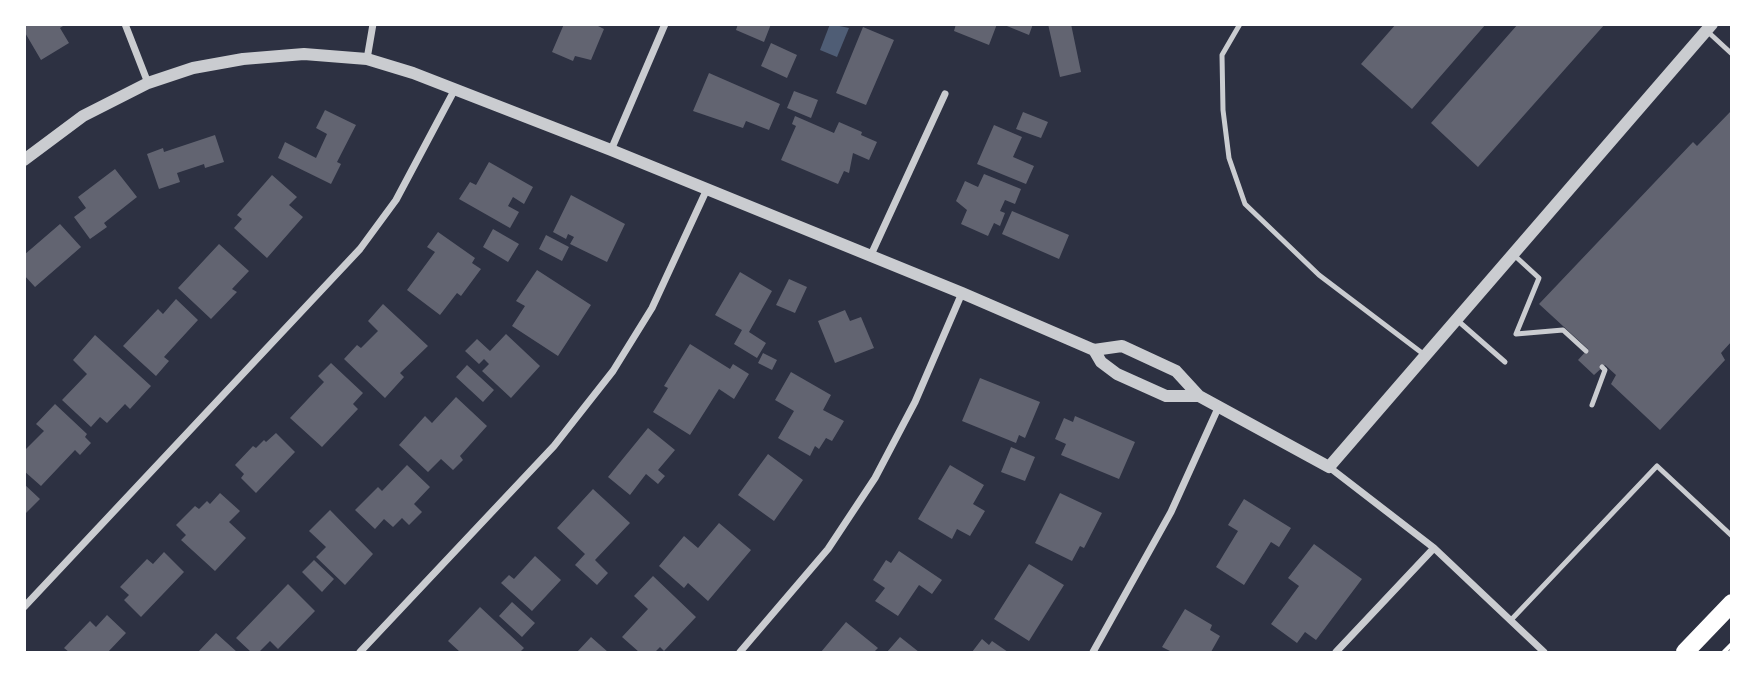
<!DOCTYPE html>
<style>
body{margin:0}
#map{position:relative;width:1756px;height:677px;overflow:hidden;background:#2d3142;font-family:Inter,sans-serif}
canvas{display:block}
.frame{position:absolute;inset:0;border:26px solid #fff;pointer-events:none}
</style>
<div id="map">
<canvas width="1756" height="677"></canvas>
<div class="frame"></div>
</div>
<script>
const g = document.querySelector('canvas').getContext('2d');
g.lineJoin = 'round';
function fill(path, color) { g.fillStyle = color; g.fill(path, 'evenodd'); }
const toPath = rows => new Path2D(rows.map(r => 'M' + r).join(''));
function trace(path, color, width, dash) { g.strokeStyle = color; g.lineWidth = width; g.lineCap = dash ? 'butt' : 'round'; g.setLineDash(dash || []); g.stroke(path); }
fill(toPath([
 [830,24,849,28,837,57,820,50]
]), '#4f5d75');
fill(toPath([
 [24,24,66,24,60,28,69,43,41,60,24,31],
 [564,24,594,24,604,29,591,60,575,56,573,61,552,52],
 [738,24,771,24,764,42,736,30],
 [956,24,997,24,989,45,954,31],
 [1002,24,1033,24,1029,35],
 [1048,24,1071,24,1081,72,1060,77],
 [1396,24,1486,24,1412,109,1361,64],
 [1518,24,1605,24,1478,167,1431,123],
 [863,27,894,40,866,105,836,93],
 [771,43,797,55,787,78,761,66],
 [709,73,780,104,769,130,746,121,743,128,693,111],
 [794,91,818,100,811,118,787,108],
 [325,110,356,125,337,162,341,164,331,184,278,158,285,142,316,158,327,134,316,128],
 [1732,110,1732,341,1721,353,1725,360,1660,430,1611,384,1616,375,1605,365,1594,375,1578,360,1588,349,1539,304,1693,142,1697,146],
 [1023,112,1048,122,1041,138,1016,129],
 [795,116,834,133,839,122,862,132,861,135,877,142,869,160,853,153,849,173,844,171,838,184,781,160,796,126,792,124],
 [994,125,1022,137,1013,157,1034,166,1026,184,977,164],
 [215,135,224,162,205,168,204,164,177,173,180,182,159,189,147,154,163,148,164,152],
 [489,162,533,187,524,204,513,197,508,206,519,212,510,228,459,199,470,182,476,185],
 [115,169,137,197,104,223,107,227,90,239,74,217,86,208,78,197],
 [984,174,1021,189,1015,204,1005,200,1000,211,1005,213,1000,226,994,223,988,236,961,224,967,210,956,201,965,181,978,187],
 [272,175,297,197,289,205,303,217,267,258,234,228,242,219,237,215],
 [571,195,625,224,607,262,570,244,574,237,568,234,566,239,553,232],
 [1012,211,1069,235,1059,259,1002,234],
 [60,224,81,247,35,287,24,275,24,255],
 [493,229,519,244,508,262,483,247],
 [438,232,475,258,472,263,481,269,461,296,457,293,440,315,407,290,435,252,427,247],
 [546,235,569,247,562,261,539,249],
 [219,244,249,271,232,289,237,292,211,319,178,288],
 [537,270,591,305,558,356,512,326,525,306,516,301],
 [740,272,772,291,749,332,766,343,757,358,734,344,742,330,715,315],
 [789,279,807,287,795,313,776,305],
 [176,299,198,320,164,357,169,361,156,376,123,346,158,309,163,314],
 [383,304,428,346,400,373,404,377,385,398,344,359,357,345,361,348,378,331,368,321],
 [845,310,850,321,861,317,874,348,835,363,818,321],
 [506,334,540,366,511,398,482,371,489,364,484,359,479,364,465,351,477,339,490,351],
 [95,335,151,386,130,409,125,404,107,423,100,417,91,427,62,400,87,374,73,360],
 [690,344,730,369,733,364,749,374,734,399,719,389,690,435,653,412,668,388,664,386],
 [763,353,777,360,772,370,758,363],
 [331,363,363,393,353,404,358,409,322,447,290,418,324,382,318,376],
 [467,365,494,390,483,402,456,377],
 [791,372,831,395,823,410,844,421,832,441,826,438,819,449,815,446,810,456,778,438,794,411,775,400],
 [980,378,1040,402,1025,438,1019,435,1016,443,962,421],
 [456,397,487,426,460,456,463,460,453,470,441,459,428,472,399,445,425,416,432,423],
 [55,404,87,434,85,437,91,443,80,455,75,450,41,486,24,471,24,451,44,431,36,424],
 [1075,416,1135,442,1119,479,1061,455,1066,444,1055,439,1064,418,1073,422],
 [648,428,675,450,658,470,665,476,658,484,646,474,630,495,608,477],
 [276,433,295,452,256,493,241,478,244,474,235,465,253,446,256,448,264,440,266,442],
 [1011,447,1035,457,1025,481,1001,472],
 [768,454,803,480,774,521,738,495],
 [407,465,430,487,414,504,422,512,409,525,402,518,393,527,384,519,375,529,355,510,378,487,382,491],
 [950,465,984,485,973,504,985,511,970,536,957,529,952,539,918,519],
 [24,484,40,499,24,515],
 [593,489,630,523,595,560,608,573,597,585,575,565,585,554,557,528],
 [220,493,240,511,229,522,246,538,215,571,181,540,186,535,176,525,195,506,199,509,207,501,210,504],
 [1060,493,1102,513,1084,548,1080,546,1072,561,1035,543],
 [1244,499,1291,528,1279,547,1271,542,1244,585,1216,567,1238,531,1228,525],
 [330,510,373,554,345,585,316,557,326,547,309,531],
 [719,523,751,550,708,601,688,583,684,588,659,566,684,536,698,548],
 [1314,544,1362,579,1316,640,1305,632,1297,643,1271,624,1299,586,1288,578],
 [899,551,942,580,932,594,919,585,898,616,875,601,885,588,873,580,886,560,891,563],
 [164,552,184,572,141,617,124,600,129,595,120,587,147,559,153,564],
 [535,556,561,580,532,611,501,583,509,575,514,579],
 [314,560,334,579,322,592,302,572],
 [1029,564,1064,585,1029,641,994,619],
 [653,576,696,617,664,651,660,647,655,652,639,652,622,637,648,609,634,596],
 [288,584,315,611,278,649,270,641,259,652,251,652,236,638],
 [512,602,535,623,522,637,499,616],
 [480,607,524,648,520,652,460,652,448,641],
 [1185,609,1212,625,1210,630,1220,636,1211,652,1172,652,1162,647],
 [107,615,126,633,108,652,69,652,64,648,90,621,96,627],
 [846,622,878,648,874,652,821,652],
 [216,633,237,652,198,652],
 [591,637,608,652,577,652],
 [900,637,919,652,887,652],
 [982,639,989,645,992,641,1008,652,972,652]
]), '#626471');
trace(toPath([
 [1724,652,1732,644],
 [1731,652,1732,652]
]), '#fff', 4.5);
trace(toPath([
 [1240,24,1222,55,1223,110,1229,158,1245,204,1319,275,1426,356],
 [1707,31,1732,54],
 [1514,255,1539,278,1516,334,1563,330,1586,351],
 [1457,320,1505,362],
 [1592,405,1605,370,1602,367],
 [1511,620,1657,466,1732,536]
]), '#caccd0', 5);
trace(toPath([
 [125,24,148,83],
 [367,59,373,24],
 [611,150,665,24],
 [870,257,945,94],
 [1329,467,1434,548,1544,652],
 [24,607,360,249,396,200,455,89],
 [360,652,554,446,613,371,652,308,707,189],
 [740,652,828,549,875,478,915,402,962,293],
 [1093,652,1171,512,1219,406],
 [1336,652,1434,548]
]), '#caccd0', 7);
trace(toPath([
 [24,160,83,116,148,83,193,68,243,59,304,54,367,59,413,73,611,150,962,293,1094,350,1101,362,1117,374,1166,396,1199,396,1329,467,1712,24],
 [1094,350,1122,346,1176,371,1199,396]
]), '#caccd0', 12);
trace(toPath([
 [1685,652,1732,603]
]), '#fff', 18);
</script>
